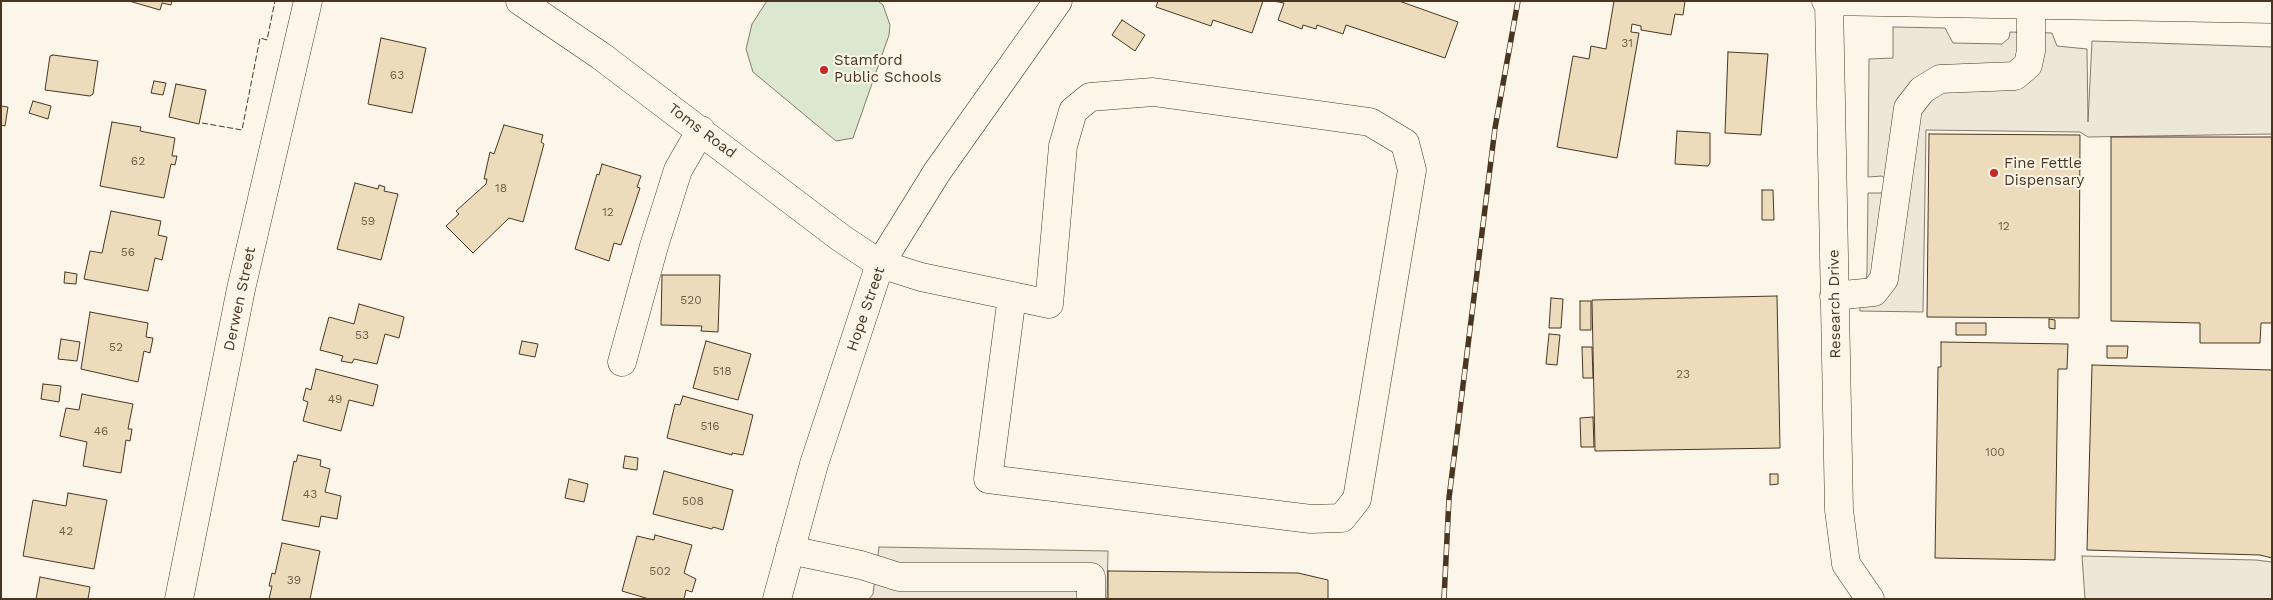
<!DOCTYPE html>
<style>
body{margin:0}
#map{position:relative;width:2273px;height:600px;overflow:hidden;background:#fbf6e9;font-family:"Work Sans",sans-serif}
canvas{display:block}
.frame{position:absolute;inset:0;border:2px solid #4a3520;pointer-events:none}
</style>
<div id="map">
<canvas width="2273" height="600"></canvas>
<div class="frame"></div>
</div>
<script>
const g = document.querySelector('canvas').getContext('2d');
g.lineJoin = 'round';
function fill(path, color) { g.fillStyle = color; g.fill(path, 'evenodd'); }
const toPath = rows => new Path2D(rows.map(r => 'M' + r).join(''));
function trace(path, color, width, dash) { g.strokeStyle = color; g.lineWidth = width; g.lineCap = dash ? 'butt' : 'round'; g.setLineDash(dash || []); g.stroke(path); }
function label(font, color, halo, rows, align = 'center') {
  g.font = font + ' "Work Sans",sans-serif'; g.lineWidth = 4; g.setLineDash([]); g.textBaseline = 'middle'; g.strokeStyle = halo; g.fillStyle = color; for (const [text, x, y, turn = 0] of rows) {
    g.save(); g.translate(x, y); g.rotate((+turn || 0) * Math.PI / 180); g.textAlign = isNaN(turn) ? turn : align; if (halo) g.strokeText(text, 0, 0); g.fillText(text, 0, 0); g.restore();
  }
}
const green = toPath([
 [767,1,878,1,883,5,890,25,889,35,853,138,836,141,753,72,746,49,752,24,767,1]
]);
fill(green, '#dce7d0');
trace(green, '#887966', 1);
const parking = toPath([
 [1893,27,1945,28,1953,43,2002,44,2009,38,2010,32,2052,33,2057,46,2087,49,2088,122,2092,41,2272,47,2272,134,2088,137,2080,132,1926,130,1923,312,1860,311,1859,285,1866,279,1867,272,1868,193,1883,193,1888,181,1882,176,1868,177,1869,59,1893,58,1893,27],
 [879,547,1108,551,1107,599,869,599,873,594,879,547],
 [2082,556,2256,560,2272,562,2272,599,2085,599,2082,556]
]);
fill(parking, '#ede7d9');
trace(parking, '#887966', 1);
const building = toPath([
 [129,1,172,1,171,5,162,3,160,10,129,1],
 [1158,1,1263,1,1252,33,1213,20,1211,26,1156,7,1158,1],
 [1273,1,1399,1,1458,22,1445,58,1346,25,1343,34,1317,25,1316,29,1303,25,1302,29,1278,20,1284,3,1273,1],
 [1614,1,1685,1,1683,15,1675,14,1671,35,1641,30,1641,26,1632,24,1631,32,1639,33,1617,158,1557,147,1573,56,1589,59,1591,46,1606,49,1614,1],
 [1122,20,1145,35,1135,51,1112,35,1122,20],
 [381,38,426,48,412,113,368,104,381,38],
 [1728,52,1768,54,1761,135,1725,133,1728,52],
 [53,55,98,61,93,94,90,96,45,90,50,56,53,55],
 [154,81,166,83,163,95,151,93,154,81],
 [176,84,206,90,199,124,169,117,176,84],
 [33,101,51,106,48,119,29,113,33,101],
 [1,106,8,107,5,126,1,125,1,106],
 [112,122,141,127,140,131,175,138,172,156,177,156,175,165,171,164,164,198,100,186,112,122],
 [504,125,543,135,541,142,544,144,523,222,509,218,473,253,446,226,459,214,456,211,486,184,487,179,484,179,490,152,494,154,504,125],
 [1677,131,1710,133,1710,163,1708,166,1675,164,1677,131],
 [1929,134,2080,135,2079,318,1927,317,1929,134],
 [2111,137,2272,137,2272,323,2261,323,2260,343,2200,343,2200,323,2111,321,2111,137],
 [602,164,641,176,637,187,640,188,621,245,614,243,609,261,575,249,597,174,599,175,602,164],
 [355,183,378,189,379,185,385,187,384,191,398,194,381,260,337,249,355,183],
 [1762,190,1773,190,1774,220,1762,220,1762,190],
 [111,211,161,221,158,235,167,237,162,260,155,258,148,291,84,279,90,251,102,253,111,211],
 [65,272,77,274,76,284,64,283,65,272],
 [662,275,720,275,718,332,701,331,702,326,661,325,662,275],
 [1777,296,1780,448,1595,451,1592,300,1777,296],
 [1551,298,1563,299,1561,328,1549,328,1551,298],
 [1580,301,1591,301,1591,330,1580,330,1580,301],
 [359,304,404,317,399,338,385,334,377,364,354,359,352,363,341,361,343,356,320,350,329,317,354,324,359,304],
 [90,312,148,323,146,337,153,338,150,353,144,351,138,382,81,369,90,312],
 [2049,319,2055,320,2055,329,2049,328,2049,319],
 [1956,323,1986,323,1986,335,1956,335,1956,323],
 [1549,334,1560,335,1557,365,1546,364,1549,334],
 [61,339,80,342,77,361,58,359,61,339],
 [522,341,538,344,535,357,519,354,522,341],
 [706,341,751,354,738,400,693,388,706,341],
 [1941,342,2068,344,2067,369,2058,369,2055,560,1935,558,1938,367,1941,367,1941,342],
 [2107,346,2128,346,2127,358,2107,358,2107,346],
 [1582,347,1592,347,1593,378,1583,378,1582,347],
 [2092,365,2272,370,2272,558,2260,555,2087,550,2092,365],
 [316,369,378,385,373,406,349,400,341,431,303,421,308,402,303,400,306,388,311,390,316,369],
 [43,384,61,386,59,402,41,399,43,384],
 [82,394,133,404,128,429,132,429,130,441,126,440,121,473,83,466,87,442,60,436,66,408,79,410,82,394],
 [683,396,753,415,743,455,732,453,732,455,667,438,675,404,680,405,683,396],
 [1593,417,1594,447,1581,447,1580,418,1593,417],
 [298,455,321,460,320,466,330,469,325,492,341,496,337,519,321,516,319,527,282,520,294,461,296,462,298,455],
 [625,456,638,458,637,470,623,468,625,456],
 [664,471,733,490,723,530,713,527,712,529,653,514,664,471],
 [1770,474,1778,474,1778,484,1770,485,1770,474],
 [569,479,588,484,584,502,565,498,569,479],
 [68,493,107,500,94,569,23,556,33,500,66,506,68,493],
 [655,535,692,545,684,573,696,579,692,592,686,590,684,599,649,599,622,591,637,536,654,540,655,535],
 [282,543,320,551,310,599,269,599,272,586,269,586,272,573,275,574,282,543],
 [1108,571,1298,573,1328,580,1328,599,1108,599,1108,571],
 [40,577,90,587,88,599,36,599,40,577]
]);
fill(building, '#ecdcbc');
trace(building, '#4a3520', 1);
const minor = toPath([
 [520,1,601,56,841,238,880,264,921,277,1012,296,1049,304,1063,146,1073,111,1090,97,1153,92,1370,122,1405,143,1412,170,1357,499,1342,518,1311,519,988,479,1012,296],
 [1826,1,2272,9],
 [1829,1,1839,510,1846,564,1870,599],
 [1834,296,1874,292,1884,279,1908,108,1922,90,1940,79,2015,76,2028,65,2031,51,2031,5],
 [622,362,654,246,678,170,701,130],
 [790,550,861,565,899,577,1091,577,1091,599],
 [179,599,241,289,308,1]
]);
const major = toPath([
 [777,599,814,464,880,264,937,172,1058,1]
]);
trace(minor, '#4a3520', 29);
trace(major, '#4a3520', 29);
trace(minor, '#fbf6e9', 28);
trace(major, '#fbf6e9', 28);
const rail = toPath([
 [1444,599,1449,498,1495,128,1518,1]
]);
trace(rail, '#4a3520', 5.5);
trace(rail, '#fbf6e9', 4, [11]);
trace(toPath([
 [202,123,242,130,260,38,267,40,275,1]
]), '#4a3520', 1, [6, 2.5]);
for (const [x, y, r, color] of [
 [824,70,5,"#c62828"],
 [1994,173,5,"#c62828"]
]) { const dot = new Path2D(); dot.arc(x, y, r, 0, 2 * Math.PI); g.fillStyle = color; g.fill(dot); trace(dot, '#fbf6e9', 2); }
label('12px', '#725f47', null, [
 ["31",1627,43],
 ["63",397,75],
 ["62",138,161],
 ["18",501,188],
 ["12",608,212],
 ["59",368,221],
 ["12",2004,226],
 ["56",128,252],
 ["520",691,300],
 ["53",362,335],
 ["52",116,347],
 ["518",722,371],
 ["23",1683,374],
 ["49",335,399],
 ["516",710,426],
 ["46",101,431],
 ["100",1995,452],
 ["43",310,494],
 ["508",693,501],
 ["42",66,531],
 ["502",660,571],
 ["39",294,580]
]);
label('15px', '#4a3520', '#fbf6e9', [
 ["Stamford",834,61],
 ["Public Schools",834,78],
 ["Fine Fettle",2004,164],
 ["Dispensary",2004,181]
], 'left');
label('15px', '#4a3520', '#fbf6e9', [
 ["Toms Road",702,131,37],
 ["Derwen Street",240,299,-78],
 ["Research Drive",1835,304,-91],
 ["Hope Street",866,309,-71]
]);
</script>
